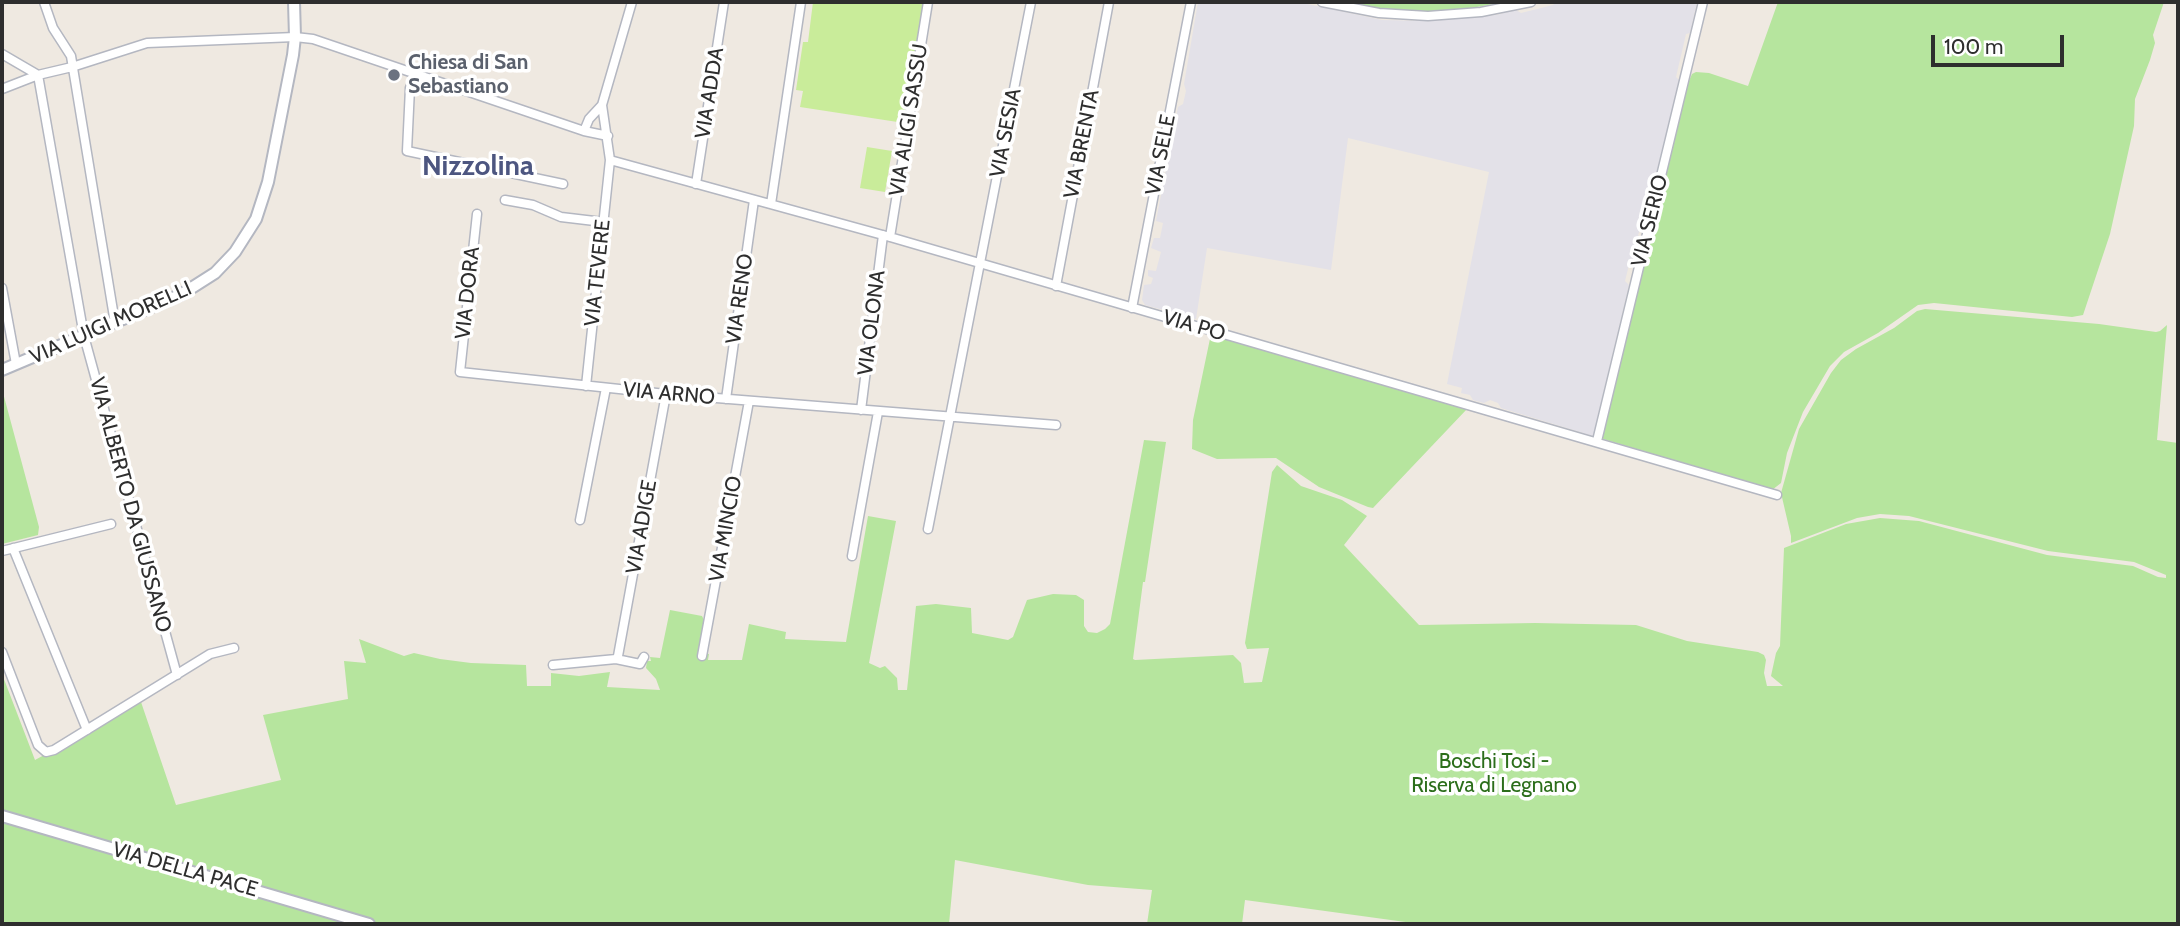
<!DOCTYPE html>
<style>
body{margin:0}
#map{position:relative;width:2180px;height:926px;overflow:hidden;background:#efe9e1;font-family:Cabin,sans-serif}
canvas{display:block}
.frame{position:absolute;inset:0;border:4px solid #2e2e2e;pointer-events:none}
.scale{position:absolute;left:1931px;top:35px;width:133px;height:32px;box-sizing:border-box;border:4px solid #2e2e2e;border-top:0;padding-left:9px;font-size:21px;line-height:24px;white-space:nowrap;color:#2e2e2e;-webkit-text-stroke:5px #fff;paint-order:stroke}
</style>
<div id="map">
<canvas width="2180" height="926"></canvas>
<div class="frame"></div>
<div class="scale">100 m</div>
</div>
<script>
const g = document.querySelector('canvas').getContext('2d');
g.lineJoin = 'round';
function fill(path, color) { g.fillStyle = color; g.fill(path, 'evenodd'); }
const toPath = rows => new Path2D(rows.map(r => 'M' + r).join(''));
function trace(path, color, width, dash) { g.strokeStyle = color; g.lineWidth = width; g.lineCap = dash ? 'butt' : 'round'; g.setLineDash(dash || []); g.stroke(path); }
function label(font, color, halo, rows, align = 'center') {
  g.font = font + ' Cabin,sans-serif'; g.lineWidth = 7; g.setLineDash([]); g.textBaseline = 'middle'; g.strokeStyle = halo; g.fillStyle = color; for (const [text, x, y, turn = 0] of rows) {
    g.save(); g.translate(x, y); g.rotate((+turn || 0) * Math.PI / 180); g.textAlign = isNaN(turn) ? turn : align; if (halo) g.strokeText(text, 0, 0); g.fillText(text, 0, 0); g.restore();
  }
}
fill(toPath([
 [1198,2,1298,2,1382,20,1430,21,1496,15,1516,10,1521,13,1553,5,1556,2,1697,2,1690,33,1686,34,1676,77,1679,80,1652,191,1646,194,1641,209,1646,215,1638,235,1640,238,1634,264,1629,265,1625,281,1629,285,1593,436,1501,408,1498,403,1490,400,1484,403,1473,400,1470,395,1461,393,1462,388,1447,384,1489,172,1348,138,1331,270,1207,248,1196,319,1145,305,1142,300,1144,285,1151,284,1153,278,1148,276,1148,270,1156,271,1161,252,1151,248,1154,238,1160,238,1163,223,1156,221,1178,107,1183,104,1186,91,1184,84]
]), '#e3e1e8');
fill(toPath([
 [1322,2,1504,2,1439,14,1391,13],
 [1778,2,2164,2,2153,35,2155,43,2150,60,2135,99,2134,126,2110,234,2083,315,2072,317,1934,303,1918,305,1878,333,1844,352,1830,366,1803,412,1787,453,1781,483,1772,490,1600,438,1685,90,1692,74,1696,72,1709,73,1748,86],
 [1925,309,2099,324,2156,332,2160,331,2167,325,2157,440,2178,443,2178,924,1420,924,1245,900,1242,924,1147,924,1152,890,1088,885,955,860,949,924,2,924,2,674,35,760,141,702,176,805,281,780,263,715,348,699,344,661,366,663,359,639,404,656,414,653,440,659,471,663,526,665,527,686,551,686,551,673,579,676,610,672,607,687,660,690,656,679,646,668,647,661,651,661,650,657,660,658,670,610,702,616,705,622,700,652,709,654,708,660,742,660,749,624,786,632,785,639,846,642,868,516,896,521,869,663,880,668,885,666,897,678,898,690,907,690,916,606,936,604,971,608,972,633,1008,640,1013,637,1027,600,1053,594,1076,595,1084,600,1084,626,1088,632,1097,633,1105,629,1110,624,1144,440,1166,442,1145,582,1143,582,1133,659,1135,660,1233,655,1241,663,1244,683,1262,682,1269,648,1247,649,1245,643,1272,472,1277,465,1301,486,1342,500,1367,516,1344,545,1419,625,1535,623,1636,625,1687,641,1758,652,1764,655,1766,660,1764,673,1767,686,1783,686,1771,676,1776,653,1780,646,1784,548,1846,524,1880,518,1919,521,2047,555,2133,566,2158,577,2166,578,2166,575,2134,562,2048,551,1909,516,1880,514,1857,518,1791,543,1791,536,1781,493,1799,429,1831,373,1841,360,1856,349,1894,328,1917,311],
 [1211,334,1467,409,1373,508,1368,507,1319,487,1276,458,1217,459,1192,449,1193,420],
 [2,389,39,527,38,535,2,544]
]), '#b6e59e');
fill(toPath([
 [813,2,924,2,904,123,800,107,803,91,796,90,803,42,808,42],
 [867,147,892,151,885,192,860,188]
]), '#c9ec9a');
const street = toPath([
 [44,2,53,28,71,56,115,323],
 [1322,2,1379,13,1428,16,1481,12,1531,2],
 [2,54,38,75,72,67,147,43,295,37,313,39,584,131,608,136],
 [416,73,410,88,407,151,563,184],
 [2,89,38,75,84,336,177,675],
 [584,131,589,119,602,105,632,2],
 [610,160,890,237,1777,495],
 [696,184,724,2],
 [505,200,533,205,561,217,603,222],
 [771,204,801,2],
 [477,214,460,372,666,394,1056,425],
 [890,237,928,2],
 [1056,286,1109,2],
 [2,288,16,364],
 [1132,308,1191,2],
 [586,386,610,160,602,105],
 [726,399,754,200],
 [861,410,883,235],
 [1597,441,1703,2],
 [580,520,606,388],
 [928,529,1031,2],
 [13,548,87,730],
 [2,551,111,524],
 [852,556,878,412],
 [2,652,38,745,46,752,54,750,210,654,234,648],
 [702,656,749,401],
 [616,659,618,656,666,394],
 [553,665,616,659,640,664,644,657]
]);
const secondary = toPath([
 [2,370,182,294,215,273,235,252,256,219,268,182,293,55,295,37,294,2],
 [2,816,369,924]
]);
trace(street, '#b4b7c1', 11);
trace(secondary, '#b4b7c1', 14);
trace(street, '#fff', 8);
trace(secondary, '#fff', 10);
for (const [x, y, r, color] of [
 [394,75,7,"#6b7280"]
]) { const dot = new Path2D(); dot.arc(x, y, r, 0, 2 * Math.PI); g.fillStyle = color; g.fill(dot); trace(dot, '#fff', 2.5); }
label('bold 21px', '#5b616d', '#fff', [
 ["Chiesa di San",408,63],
 ["Sebastiano",408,87]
], 'left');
label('21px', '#2e2e2e', '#fff', [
 ["VIA ADDA",710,93,-81],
 ["VIA ALIGI SASSU",909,120,-81],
 ["VIA SESIA",1006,133,-79],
 ["VIA BRENTA",1082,144,-79],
 ["VIA SELE",1161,155,-79],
 ["VIA SERIO",1650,221,-76],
 ["VIA TEVERE",598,273,-84],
 ["VIA DORA",468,293,-84],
 ["VIA RENO",740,299,-82],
 ["VIA LUIGI MORELLI",111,323,-24],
 ["VIA OLONA",872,323,-83],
 ["VIA PO",1194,326,16],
 ["VIA ARNO",669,394,5],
 ["VIA ALBERTO DA GIUSSANO",130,505,75],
 ["VIA ADIGE",642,527,-80],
 ["VIA MINCIO",726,529,-80],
 ["VIA DELLA PACE",185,870,16]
]);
label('21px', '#2c6e1b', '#fff', [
 ["Boschi Tosi -",1494,762],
 ["Riserva di Legnano",1494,786]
]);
label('bold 28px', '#4d5680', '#fff', [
 ["Nizzolina",478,167]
]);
</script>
